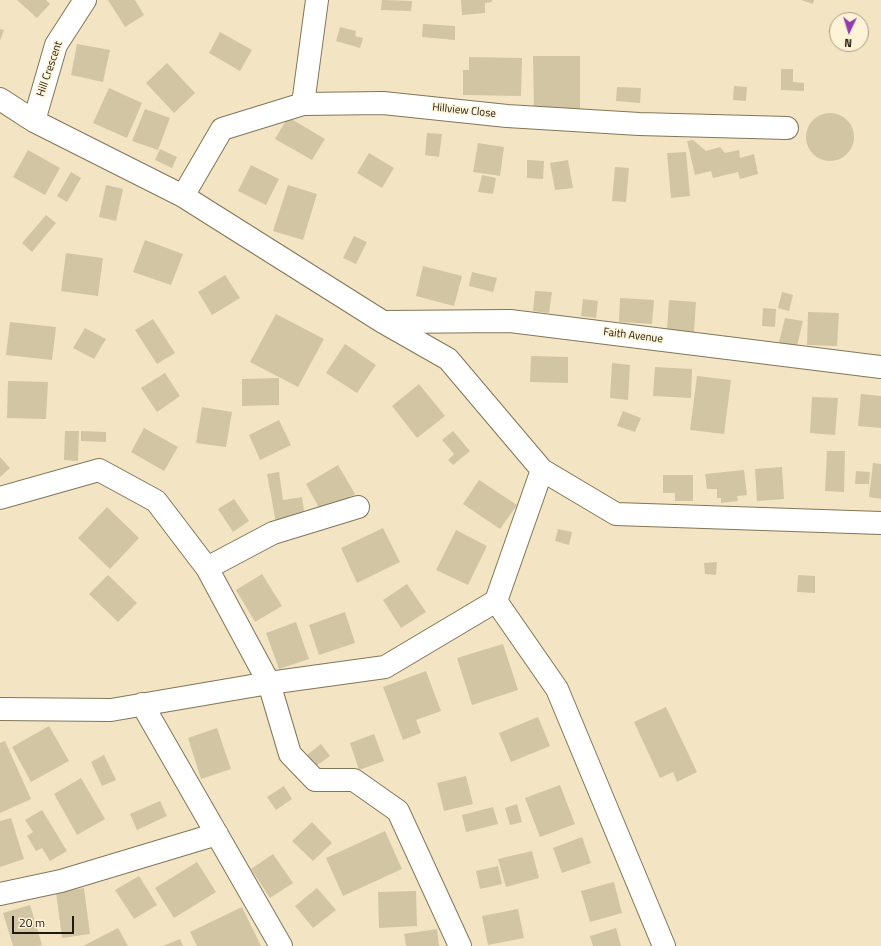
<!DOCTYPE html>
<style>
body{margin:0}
#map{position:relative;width:881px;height:946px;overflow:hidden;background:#f3e5c3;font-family:"Titillium Web",sans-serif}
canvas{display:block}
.north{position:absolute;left:829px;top:12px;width:40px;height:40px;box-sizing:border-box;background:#fef3d7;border:1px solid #a59c86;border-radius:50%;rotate:184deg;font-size:11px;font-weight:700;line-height:16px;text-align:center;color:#1f1a0d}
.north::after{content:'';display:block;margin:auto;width:14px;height:18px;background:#903dab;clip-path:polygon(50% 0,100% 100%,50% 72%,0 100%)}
.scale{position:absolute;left:12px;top:916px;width:62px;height:18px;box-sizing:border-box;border:2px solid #1f1a0d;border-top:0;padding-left:5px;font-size:12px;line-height:14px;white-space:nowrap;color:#1f1a0d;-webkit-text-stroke:3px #fef3d7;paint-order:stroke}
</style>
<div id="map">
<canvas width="881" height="946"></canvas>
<div class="north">N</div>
<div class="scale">20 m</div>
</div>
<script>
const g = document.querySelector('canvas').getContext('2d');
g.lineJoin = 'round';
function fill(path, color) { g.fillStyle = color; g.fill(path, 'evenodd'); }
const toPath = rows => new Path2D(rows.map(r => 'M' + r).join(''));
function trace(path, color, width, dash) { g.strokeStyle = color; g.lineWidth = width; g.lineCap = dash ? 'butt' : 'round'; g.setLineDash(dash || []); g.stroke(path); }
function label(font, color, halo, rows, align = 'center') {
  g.font = font + ' "Titillium Web",sans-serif'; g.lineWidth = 3; g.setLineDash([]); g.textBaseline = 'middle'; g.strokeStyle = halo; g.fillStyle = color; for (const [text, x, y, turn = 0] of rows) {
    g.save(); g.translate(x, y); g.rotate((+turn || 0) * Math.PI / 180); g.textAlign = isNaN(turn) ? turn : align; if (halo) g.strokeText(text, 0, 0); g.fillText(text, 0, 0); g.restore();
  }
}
fill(toPath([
 [17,0,46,0,50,4,37,18],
 [108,0,135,0,144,15,125,27],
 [382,0,412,1,411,11,381,10],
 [461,0,492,0,492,2,485,3,485,13,462,15],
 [801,0,814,0,813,4],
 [423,24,455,26,455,40,422,37],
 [340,27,356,31,355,36,363,38,360,48,336,41],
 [0,29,4,30,0,41],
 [220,32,252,50,240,71,209,53],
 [77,44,110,50,103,82,71,75],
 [533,56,580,56,580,111,534,111],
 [469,57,522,58,521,96,463,95,463,70,469,70],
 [167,63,195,93,174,113,146,83],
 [781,69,793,69,793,82,804,83,804,91,781,90],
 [734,86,747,87,746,101,733,100],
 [617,87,641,88,640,103,616,101],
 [109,88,142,103,127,138,93,123],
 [145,109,170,118,158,150,132,141],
 '806 137a24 24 0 1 1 48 0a24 24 0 1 1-48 0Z',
 [288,117,325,139,312,160,275,139],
 [427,133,442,134,439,157,425,155],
 [693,140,706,151,720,147,725,153,739,150,740,158,754,154,758,174,740,179,738,172,713,178,711,171,695,175,687,141],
 [478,143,504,147,500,176,473,172],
 [160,149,177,157,172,168,155,160],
 [28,150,60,168,45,195,13,177],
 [686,152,690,196,671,198,667,153],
 [369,153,394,168,382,188,357,173],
 [527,160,544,161,543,179,527,178],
 [568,160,573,188,555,190,550,163],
 [251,165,279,179,266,205,238,191],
 [615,167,629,168,626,202,612,201],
 [71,172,81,178,67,202,57,196],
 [482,175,496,178,493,194,478,192],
 [106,185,123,189,116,221,99,217],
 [288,185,317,194,303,240,273,231],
 [46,215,56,223,32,252,22,243],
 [354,236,367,242,356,264,343,258],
 [145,240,183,254,171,285,133,272],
 [66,253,103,258,98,296,61,291],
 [423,266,462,276,454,306,416,296],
 [472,272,497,278,493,292,469,286],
 [225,275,240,298,212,315,198,292],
 [535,291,552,292,549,313,533,311],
 [782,292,793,295,789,311,778,308],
 [620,298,654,300,652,324,619,322],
 [583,299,598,301,596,318,581,316],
 [669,300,696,302,694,332,667,330],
 [763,308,776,309,775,327,762,326],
 [808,312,839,313,837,346,807,345],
 [276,314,324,339,298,387,250,362],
 [785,318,803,321,796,350,778,346],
 [153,319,175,353,157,364,135,330],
 [10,322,56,327,52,360,6,355],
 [85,328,106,339,94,359,73,348],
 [345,344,376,365,357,393,326,373],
 [531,356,568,357,568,383,530,382],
 [612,363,630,365,628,400,610,398],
 [655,367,692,369,691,398,653,396],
 [165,373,180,396,157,412,141,388],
 [697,376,731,380,724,434,690,430],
 [279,378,279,405,242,406,242,379],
 [8,381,48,382,46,419,7,418],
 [419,384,445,416,417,438,392,406],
 [861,394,881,396,881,428,858,426],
 [812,397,838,398,835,435,810,433],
 [202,407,232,412,226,447,196,443],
 [623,411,641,418,635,432,617,426],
 [279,420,291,445,260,460,249,435],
 [144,428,178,447,164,471,131,452],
 [65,431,79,431,78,461,64,460],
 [81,431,106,432,106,442,81,441],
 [453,431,470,451,453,465,448,460,454,454,442,440],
 [827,451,845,451,844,492,825,491],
 [0,457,10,468,0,477],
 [873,463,881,464,881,499,869,497],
 [338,465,355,494,322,513,306,484],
 [782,467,784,499,757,501,755,469],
 [744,470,747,495,737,496,738,501,721,503,721,498,717,498,717,489,707,489,705,474],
 [856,471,870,472,869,484,855,484],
 [279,472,283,500,302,497,305,518,276,523,267,474],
 [663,475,693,475,693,501,675,501,675,493,663,493],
 [479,480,517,505,500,529,463,504],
 [234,499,249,521,233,532,218,509],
 [107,507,139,538,110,569,78,538],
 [383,528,400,562,357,583,341,548],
 [558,529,572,532,569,545,555,541],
 [456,530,487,546,468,585,436,570],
 [717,562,716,575,705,574,704,563],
 [262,574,282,606,255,622,236,590],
 [108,575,137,603,118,622,89,594],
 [798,575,815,576,815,593,797,592],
 [407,584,426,612,401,628,383,600],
 [345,612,355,643,319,655,309,625],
 [296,622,309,659,279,669,266,633],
 [503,644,518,690,472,705,457,658],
 [426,671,441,711,416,720,421,733,403,740,383,687],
 [666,707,697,772,677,782,673,772,660,778,634,722],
 [538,717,550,746,511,762,499,733],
 [49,726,69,761,31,782,12,747],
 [217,728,231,769,201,779,188,738],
 [374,734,384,761,359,770,350,743],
 [5,741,31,799,0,813,0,743],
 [321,744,330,756,316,766,307,755],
 [104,755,116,780,102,786,91,762],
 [466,776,473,804,444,811,437,783],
 [81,778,105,819,77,835,54,794],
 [560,785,575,824,540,837,525,798],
 [284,786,292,799,276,810,267,797],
 [160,801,167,816,137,830,130,814],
 [517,804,522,822,510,825,505,808],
 [493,807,498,824,466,832,462,815],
 [42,810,67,851,50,861,42,848,36,851,27,836,33,832,25,820],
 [11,818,24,859,0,867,0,821],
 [312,822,332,843,313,861,292,841],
 [385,831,402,869,343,896,326,858],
 [582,837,591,863,562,873,553,848],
 [532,851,539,878,506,887,498,859],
 [273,854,293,883,270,898,251,869],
 [197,862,216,892,174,918,155,888],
 [498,866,502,884,480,889,476,871],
 [139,876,157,905,134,919,115,890],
 [614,882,622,913,590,922,581,891],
 [84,888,90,934,62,938,56,892],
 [317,888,336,910,313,928,295,906],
 [416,891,417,926,379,928,378,892],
 [30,905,42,945,38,946,13,946,3,913],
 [242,907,261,946,197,946,190,932],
 [518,909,524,938,488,945,482,916],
 [118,928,128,946,83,946],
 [616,928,621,946,593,946,590,936],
 [437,929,439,946,406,946,404,934],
 [180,939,183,946,163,946]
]), '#d2c5a4');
const minor = toPath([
 [0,99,34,121,183,196,383,322,448,359,542,470,616,514,881,523],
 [303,104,317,0],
 [34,121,56,45,85,0],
 [183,196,222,129,303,104,383,103,507,116,639,124,787,128],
 [385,322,510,321,881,367],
 [542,470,496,601,557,689,664,946],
 [0,498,99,470,156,501,207,568,269,683,290,754,315,780,354,780,398,811,460,946],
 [207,568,273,533,358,507],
 [142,704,281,946],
 [0,709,111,710,269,683,385,667,496,601],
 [0,894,61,881,217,834]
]);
trace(minor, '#827657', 24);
trace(minor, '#fff', 22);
label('11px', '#1f1a0d', '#fef3d7', [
 ["Hill Crescent",50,69,-71],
 ["Hillview Close",464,111,6],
 ["Faith Avenue",633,336,7]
]);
</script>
